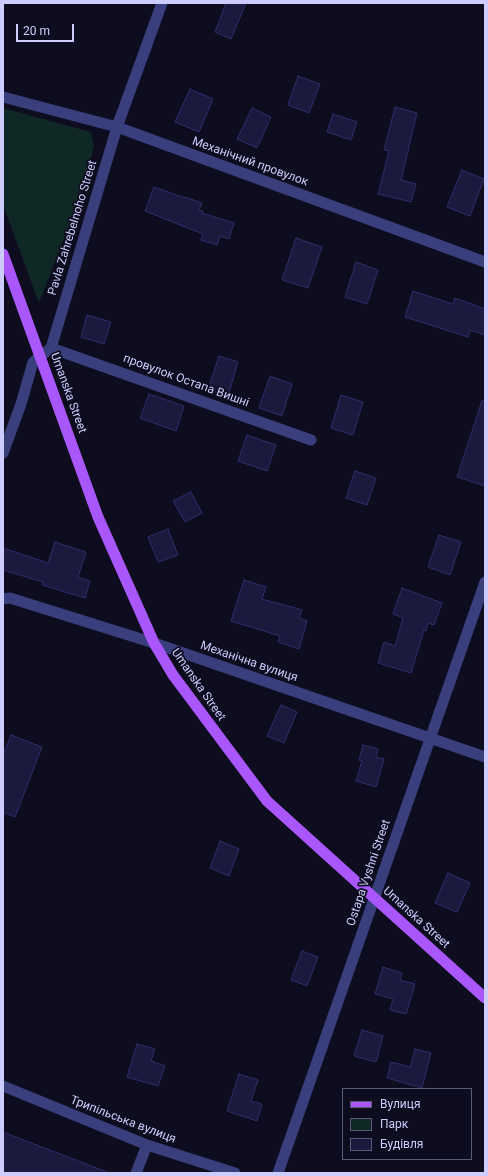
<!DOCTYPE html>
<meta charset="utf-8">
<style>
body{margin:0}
#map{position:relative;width:488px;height:1176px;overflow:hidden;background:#0e0d1f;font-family:Roboto,sans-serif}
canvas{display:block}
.frame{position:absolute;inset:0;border:4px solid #ccccfe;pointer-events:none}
.legend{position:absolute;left:342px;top:1088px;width:130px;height:72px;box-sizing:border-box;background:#0e0d1f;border:1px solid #5a5978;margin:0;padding:5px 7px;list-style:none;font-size:12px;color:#ccccfe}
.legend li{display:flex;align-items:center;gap:8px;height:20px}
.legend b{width:20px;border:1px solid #5a5978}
.scale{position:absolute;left:16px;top:24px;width:58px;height:18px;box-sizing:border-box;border:2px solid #ccccfe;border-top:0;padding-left:5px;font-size:12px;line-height:14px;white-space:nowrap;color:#ccccfe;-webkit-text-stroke:3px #0e0d1f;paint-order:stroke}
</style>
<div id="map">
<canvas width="488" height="1176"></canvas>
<div class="frame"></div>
<ul class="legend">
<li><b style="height:5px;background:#a956fb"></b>Вулиця</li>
<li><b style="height:11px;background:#102825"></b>Парк</li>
<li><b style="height:11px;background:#1c193f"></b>Будівля</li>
</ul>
<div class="scale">20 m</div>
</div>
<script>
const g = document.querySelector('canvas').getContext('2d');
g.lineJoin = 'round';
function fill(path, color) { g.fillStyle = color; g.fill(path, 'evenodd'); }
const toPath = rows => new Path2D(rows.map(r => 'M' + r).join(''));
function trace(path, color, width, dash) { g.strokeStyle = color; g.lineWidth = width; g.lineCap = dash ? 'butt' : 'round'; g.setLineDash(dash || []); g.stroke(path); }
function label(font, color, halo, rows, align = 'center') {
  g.font = font + ' Roboto,sans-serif'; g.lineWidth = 3.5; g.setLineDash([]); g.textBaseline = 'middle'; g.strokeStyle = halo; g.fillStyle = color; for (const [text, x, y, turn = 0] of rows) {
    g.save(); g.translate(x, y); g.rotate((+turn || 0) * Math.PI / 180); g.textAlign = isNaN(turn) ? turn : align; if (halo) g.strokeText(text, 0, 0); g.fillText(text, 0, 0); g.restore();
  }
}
fill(toPath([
 [3,108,91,132,94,146,80,197,39,303,3,205]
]), '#102825');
const building = toPath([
 [226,3,246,3,231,39,215,32,226,3],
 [298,76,320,84,309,113,288,105,298,76],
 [190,89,213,99,199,132,175,122,190,89],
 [395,107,417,113,401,180,416,184,411,202,378,194,389,151,384,150,395,107],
 [252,108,271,117,257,148,237,139,252,108],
 [333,114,357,122,351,140,327,132,333,114],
 [462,170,484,179,470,216,447,207,462,170],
 [154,187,185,198,185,197,202,203,199,210,203,211,202,213,234,223,229,239,220,236,217,245,201,240,203,234,145,211,154,187],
 [296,238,322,247,308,288,282,280,296,238],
 [356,262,378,270,367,304,345,297,356,262],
 [413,291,453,304,455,298,485,309,485,335,470,330,468,337,405,317,413,291],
 [87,315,111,322,104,344,81,337,87,315],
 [219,356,238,362,228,396,208,390,219,356],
 [270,376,292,384,282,416,259,408,270,376],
 [149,394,184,406,176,431,140,418,149,394],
 [341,395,363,402,353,435,331,428,341,395],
 [482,401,485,401,485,486,457,477,482,401],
 [247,435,276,445,267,471,238,461,247,435],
 [355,471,376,478,367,505,346,498,355,471],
 [191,492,202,513,185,522,173,501,191,492],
 [168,529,178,555,158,562,148,537,168,529],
 [439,535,461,542,450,575,428,567,439,535],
 [55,542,86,552,78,577,90,581,85,598,42,585,43,582,3,570,3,548,48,563,55,542],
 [244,580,266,587,262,599,302,610,299,618,307,621,299,649,278,642,280,636,231,621,244,580],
 [402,588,442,603,434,625,428,623,426,631,424,630,411,673,378,663,384,642,395,646,403,618,393,614,402,588],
 [281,705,297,712,284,743,267,736,281,705],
 [11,735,42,747,15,817,3,812,3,756,11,735],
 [363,745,378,749,376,757,384,759,376,787,356,781,362,761,359,760,363,745],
 [220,841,239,849,229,876,210,868,220,841],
 [448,873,470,883,457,912,435,903,448,873],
 [302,951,318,957,307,986,291,980,302,951],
 [383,967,402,973,400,980,415,984,406,1014,390,1010,393,999,375,994,383,967],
 [362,1030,383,1036,376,1062,354,1056,362,1030],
 [137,1044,155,1049,151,1061,165,1066,158,1086,127,1077,137,1044],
 [415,1049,431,1053,422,1088,387,1078,391,1062,410,1067,415,1049],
 [239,1074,258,1080,251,1101,262,1104,257,1121,227,1111,239,1074],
 [3,1132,107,1172,107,1173,3,1173,3,1132]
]);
fill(building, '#1c193f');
trace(building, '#312c6b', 1);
trace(toPath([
 [3,97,117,127,485,262],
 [51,348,311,440],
 [3,453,21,404,33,362,51,348,117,127,162,3],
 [3,599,10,598,154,643,485,757],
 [3,1086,147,1145,235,1173],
 [136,1173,147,1145],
 [278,1173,485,582]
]), '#393e7d', 11);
trace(toPath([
 [3,254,98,517,154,643,173,675,267,801,485,998]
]), '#a956fb', 11);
label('12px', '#ccccfe', '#0e0d1f', [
 ["Механічний провулок",250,162,20],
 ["Pavla Zahrebelnoho Street",73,228,-73],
 ["провулок Остапа Вишні",186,381,20],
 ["Umanska Street",68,393,70],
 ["Механічна вулиця",249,662,19],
 ["Umanska Street",198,685,55],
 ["Ostapa Vyshni Street",369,873,-71],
 ["Umanska Street",416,918,42],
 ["Трипільська вулиця",123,1120,21]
]);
</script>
